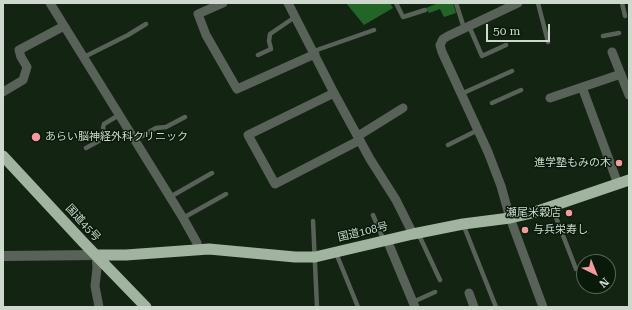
<!DOCTYPE html>
<meta charset="utf-8">
<style>
body{margin:0}
#map{position:relative;width:632px;height:310px;overflow:hidden;background:#132413;font-family:"Roboto Serif",serif}
canvas{display:block}
.frame{position:absolute;inset:0;border:4px solid #ced9ce;pointer-events:none}
.north{position:absolute;left:576px;top:254px;width:40px;height:40px;box-sizing:border-box;background:#091a0a;border:1px solid #586658;border-radius:50%;rotate:137deg;font-size:11px;font-weight:700;line-height:16px;text-align:center;color:#ced9ce}
.north::after{content:'';display:block;margin:auto;width:14px;height:18px;background:#f59b9d;clip-path:polygon(50% 0,100% 100%,50% 72%,0 100%)}
.scale{position:absolute;left:486px;top:24px;width:64px;height:18px;box-sizing:border-box;border:2px solid #ced9ce;border-top:0;padding-left:5px;font-size:12px;line-height:14px;white-space:nowrap;color:#ced9ce;-webkit-text-stroke:3px #091a0a;paint-order:stroke}
</style>
<div id="map">
<canvas width="632" height="310"></canvas>
<div class="frame"></div>
<div class="north">N</div>
<div class="scale">50 m</div>
</div>
<script>
const g = document.querySelector('canvas').getContext('2d');
g.lineJoin = 'round';
function fill(path, color) { g.fillStyle = color; g.fill(path, 'evenodd'); }
const toPath = rows => new Path2D(rows.map(r => 'M' + r).join(''));
function trace(path, color, width, dash) { g.strokeStyle = color; g.lineWidth = width; g.lineCap = dash ? 'butt' : 'round'; g.setLineDash(dash || []); g.stroke(path); }
function label(font, color, halo, rows, align = 'center') {
  g.font = font + ' "Roboto Serif","Noto Sans JP",serif'; g.lineWidth = 3; g.setLineDash([]); g.textBaseline = 'middle'; g.strokeStyle = halo; g.fillStyle = color; for (const [text, x, y, turn = 0] of rows) {
    g.save(); g.translate(x, y); g.rotate((+turn || 0) * Math.PI / 180); g.textAlign = isNaN(turn) ? turn : align; if (halo) g.strokeText(text, 0, 0); g.fillText(text, 0, 0); g.restore();
  }
}
fill(toPath([
 [346,3,390,3,393,8,364,25],
 [438,3,453,3,456,13,444,17,440,9,429,13,426,8]
]), '#216627');
trace(toPath([
 [396,3,403,17,425,10],
 [456,3,464,28],
 [538,3,548,42],
 [622,3,625,16],
 [469,26,482,56,506,45],
 [603,36,619,33],
 [314,51,374,30],
 [258,55,271,49,269,41,270,34,295,17],
 [84,57,128,35,146,24],
 [461,94,512,71],
 [492,103,521,90],
 [135,140,156,128,166,127,185,117],
 [448,145,478,130],
 [86,148,106,137,103,128,104,124,119,115],
 [170,197,212,173],
 [552,207,576,269],
 [373,215,384,241],
 [183,218,226,194],
 [313,221,317,307],
 [463,224,496,307],
 [418,233,440,280],
 [336,253,358,307],
 [413,302,435,292]
]), '#596259', 4.5);
trace(toPath([
 [50,3,183,218,197,243,198,249],
 [223,3,198,14,206,35,237,89,315,54],
 [288,3,334,93,370,159,396,200,413,234],
 [518,3,448,36,443,39,440,45,442,52,488,152,501,186,510,218,543,307],
 [612,52,629,95],
 [582,87,618,184],
 [3,92,23,80,27,67,21,57,19,50,64,26],
 [334,93,248,135,275,184,360,140],
 [550,98,621,74],
 [358,136,403,108],
 [387,240,415,307],
 [96,255,97,268,95,286,99,307],
 [469,293,474,307]
]), '#596259', 9);
trace(toPath([
 [3,256,96,255]
]), '#596259', 10);
trace(toPath([
 [3,156,83,242,146,307],
 [96,255,126,255,209,249,295,257,315,257,413,234,463,224,510,218,532,213,629,180]
]), '#a0b4a0', 11);
for (const [x, y, r, color] of [
 [36,137,5,"#f59b9d"],
 [619,163,4,"#f59b9d"],
 [569,213,4,"#f59b9d"],
 [525,230,4,"#f59b9d"]
]) { const dot = new Path2D(); dot.arc(x, y, r, 0, 2 * Math.PI); g.fillStyle = color; g.fill(dot); trace(dot, '#091a0a', 1.5); }
label('11px', '#ced9ce', '#091a0a', [
 ["あらい脳神経外科クリニック",45,137],
 ["進学塾もみの木",611,163,"right"],
 ["瀬尾米穀店",561,213,"right"],
 ["与兵栄寿し",533,230]
], 'left');
label('11px', '#ced9ce', '#091a0a', [
 ["国道45号",83,223,47],
 ["国道108号",363,232,-13]
]);
</script>
